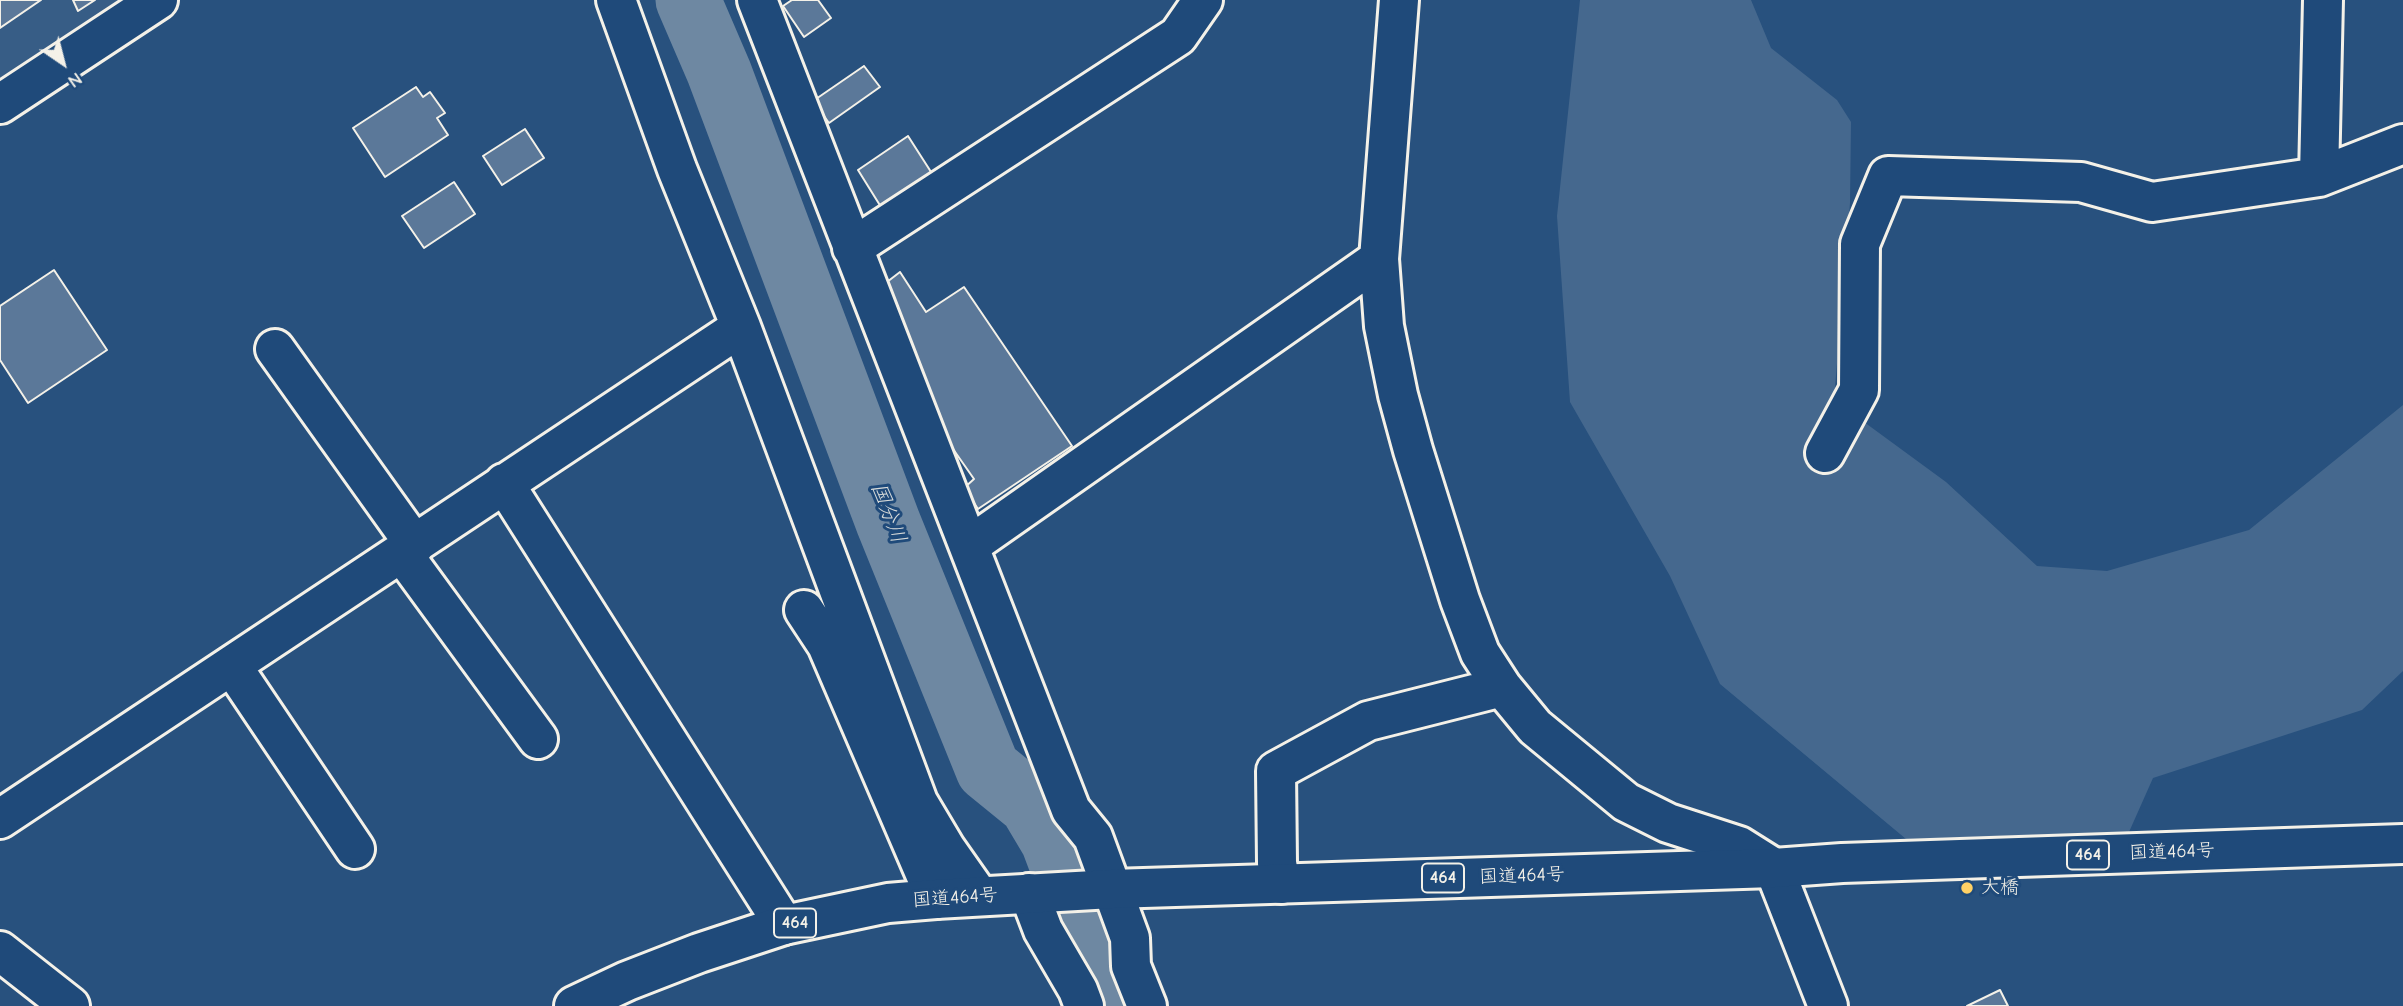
<!DOCTYPE html>
<meta charset="utf-8">
<style>
body{margin:0}
#map{position:relative;width:2403px;height:1006px;overflow:hidden;background:#28517e;font-family:"Comic Neue",sans-serif}
canvas{display:block}
.north{position:absolute;left:28px;top:28px;width:70px;height:70px;-webkit-text-stroke:5px #1f4a7a;paint-order:stroke;rotate:145deg;font-size:19px;font-weight:700;line-height:28px;text-align:center;color:#f4f1e8}
.north::after{content:'';display:block;margin:auto;width:24px;height:32px;background:#f4f1e8;clip-path:polygon(50% 0,100% 100%,50% 72%,0 100%)}
</style>
<div id="map">
<canvas width="2403" height="1006"></canvas>
<div class="north">N</div>
</div>
<script>
const g = document.querySelector('canvas').getContext('2d');
g.lineJoin = 'round';
function fill(path, color) { g.fillStyle = color; g.fill(path, 'evenodd'); }
const toPath = rows => new Path2D(rows.map(r => 'M' + r).join(''));
function trace(path, color, width, dash) { g.strokeStyle = color; g.lineWidth = width; g.lineCap = dash ? 'butt' : 'round'; g.setLineDash(dash || []); g.stroke(path); }
function label(font, color, halo, rows, align = 'center') {
  g.font = font + ' "Comic Neue","Klee One",sans-serif'; g.lineWidth = 6; g.setLineDash([]); g.textBaseline = 'middle'; g.strokeStyle = halo; g.fillStyle = color; for (const [text, x, y, turn = 0] of rows) {
    g.save(); g.translate(x, y); g.rotate((+turn || 0) * Math.PI / 180); g.textAlign = isNaN(turn) ? turn : align; if (halo) g.strokeText(text, 0, 0); g.fillText(text, 0, 0); g.restore();
  }
}
fill(toPath([
 [0,0,122,0,0,83]
]), '#375d86');
fill(toPath([
 [1580,0,1751,0,1771,48,1837,100,1851,122,1850,203,1834,400,1946,482,2037,566,2107,571,2249,530,2403,405,2403,671,2362,710,2153,778,2129,832,1906,839,1720,684,1670,576,1570,402,1557,216]
]), '#45688e');
trace(toPath([
 [688,0,719,72,888,522,988,769,1031,804,1053,841,1115,1006]
]), '#6e88a2', 65);
const building = toPath([
 [0,0,41,0,0,28,0,0],
 [73,0,95,0,78,11,73,0],
 [792,0,818,0,831,18,804,37,783,6,792,0],
 [864,66,880,87,829,123,813,101,864,66],
 [416,87,423,97,430,92,445,113,437,118,448,135,385,177,353,128,416,87],
 [525,129,544,158,502,185,483,156,525,129],
 [908,136,933,175,881,207,858,170,908,136],
 [454,182,475,214,424,248,402,216,454,182],
 [54,270,107,350,28,403,0,360,0,306,54,270],
 [900,272,926,312,964,287,1072,446,978,509,964,488,974,479,946,439,887,282,900,272],
 [2000,990,2008,1006,1967,1006,2000,990]
]);
fill(building, '#5b7899');
trace(building, '#f4f1e8', 2);
const minor = toPath([
 [616,0,677,169,741,327,918,802,946,849,979,896],
 [757,0,1071,810,1093,837,1130,938,1131,966,1147,1006],
 [1399,0,1379,259,1384,326,1398,395,1413,450,1460,600,1480,653,1502,687,1535,727,1626,802,1668,823,1739,846,1774,868,1828,1006],
 [0,104,158,0],
 [2319,177,2323,0],
 [852,248,1178,36,1203,0],
 [275,349,415,545],
 [1825,453,1859,390,1860,244,1888,176,2081,182,2152,202,2319,177,2403,144],
 [504,483,784,925],
 [969,546,1379,259],
 [402,553,538,739],
 [804,610,827,645,936,899],
 [232,666,355,849],
 [0,819,741,327],
 [1281,884,1277,863,1276,771,1368,721,1502,687],
 [1029,893,1043,930,1078,990,1084,1006],
 [0,951,70,1006]
]);
const highway = toPath([
 [574,1006,627,981,699,953,784,925,888,903,936,899,1112,889,1774,868,1842,863,2403,844]
]);
trace(minor, '#f4f1e8', 44);
trace(highway, '#f4f1e8', 44);
trace(minor, '#1f4a7a', 38);
trace(highway, '#1f4a7a', 38);
for (const [x, y, r, color] of [
 [1967,888,7,"#ffd166"]
]) { const dot = new Path2D(); dot.arc(x, y, r, 0, 2 * Math.PI); g.fillStyle = color; g.fill(dot); trace(dot, '#1f4a7a', 2.5); }
for (const [x, y, w] of [
 [2088,855,42],
 [1443,878,42],
 [795,923,42]
]) { const box = new Path2D(); box.roundRect(x - w / 2, y - 14.5, w, 29, 5); g.fillStyle = '#1f4a7a'; g.fill(box); trace(box, '#f4f1e8', 2); }
label('bold 18px', '#f4f1e8', null, [
 ["464",2088,855],
 ["464",1443,878],
 ["464",795,923]
]);
label('19px', '#f4f1e8', '#1f4a7a', [
 ["国道464号",2172,852,-2],
 ["国道464号",1522,876,-2],
 ["国道464号",955,898,-4]
]);
label('19px', '#f4f1e8', '#1f4a7a', [
 ["大橋",1981,888]
], 'left');
label('italic 21px', '#d9dcda', '#1f4a7a', [
 ["国分川",888,513,69]
]);
</script>
